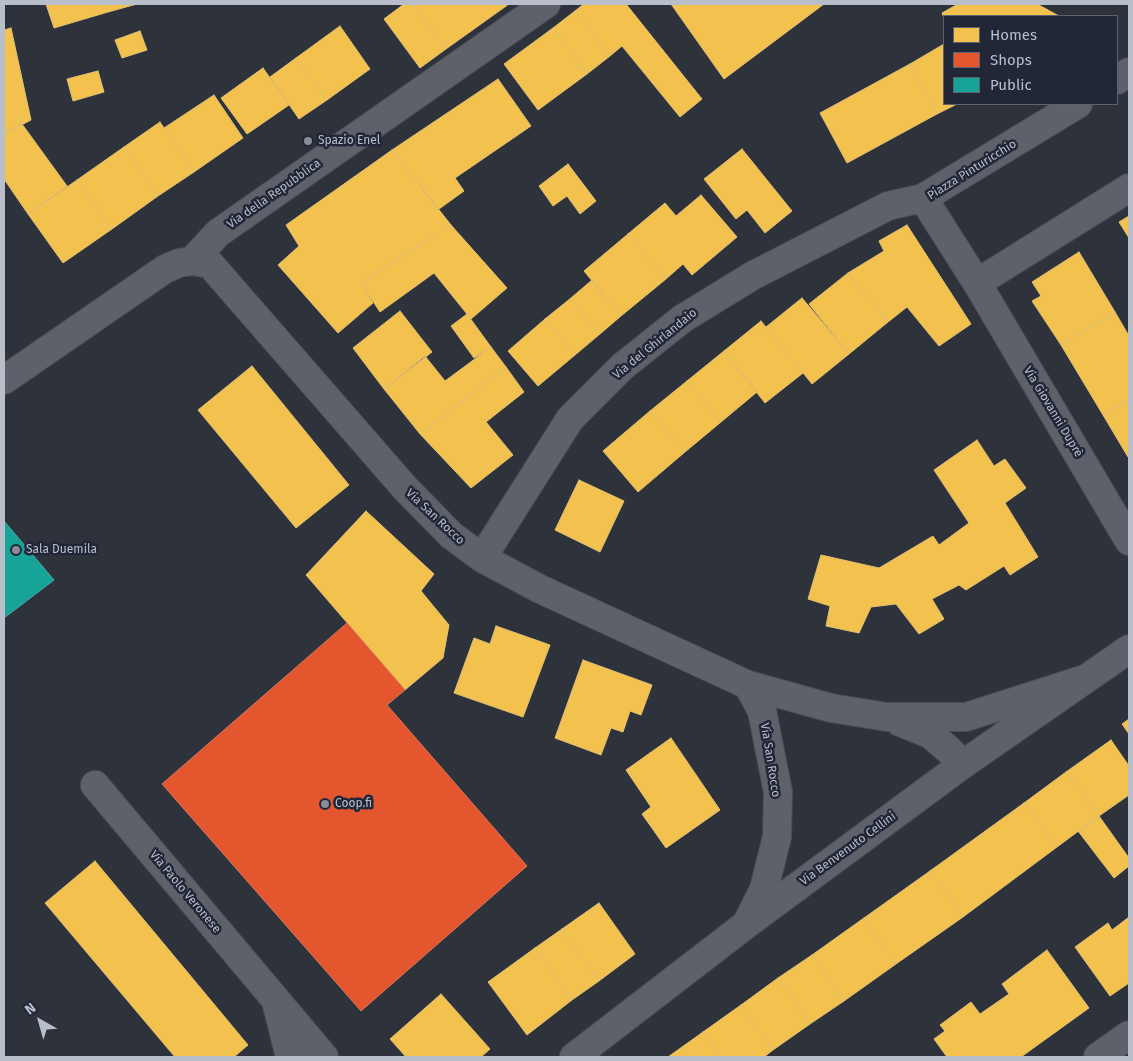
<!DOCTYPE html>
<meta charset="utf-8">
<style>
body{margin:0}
#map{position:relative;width:1133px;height:1061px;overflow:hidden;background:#2e323b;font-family:"Fira Sans",sans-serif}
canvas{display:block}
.frame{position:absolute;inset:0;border:5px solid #b9becb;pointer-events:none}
.legend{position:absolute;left:943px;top:15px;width:175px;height:90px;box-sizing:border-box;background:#212737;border:1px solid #5e6372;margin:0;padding:6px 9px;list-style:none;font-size:15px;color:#b9becb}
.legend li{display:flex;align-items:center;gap:10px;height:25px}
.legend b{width:25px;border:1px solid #5e6372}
.north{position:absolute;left:15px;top:996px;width:50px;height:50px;-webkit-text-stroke:4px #212737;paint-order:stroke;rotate:322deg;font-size:14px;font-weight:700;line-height:20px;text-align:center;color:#b9becb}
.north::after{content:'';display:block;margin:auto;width:18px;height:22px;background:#b9becb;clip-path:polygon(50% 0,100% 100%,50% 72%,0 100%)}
</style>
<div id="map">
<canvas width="1133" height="1061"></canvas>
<div class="frame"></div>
<ul class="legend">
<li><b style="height:14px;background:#f2c14e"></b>Homes</li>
<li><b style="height:14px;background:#e4572e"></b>Shops</li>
<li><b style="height:14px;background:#17a398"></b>Public</li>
</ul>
<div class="north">N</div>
</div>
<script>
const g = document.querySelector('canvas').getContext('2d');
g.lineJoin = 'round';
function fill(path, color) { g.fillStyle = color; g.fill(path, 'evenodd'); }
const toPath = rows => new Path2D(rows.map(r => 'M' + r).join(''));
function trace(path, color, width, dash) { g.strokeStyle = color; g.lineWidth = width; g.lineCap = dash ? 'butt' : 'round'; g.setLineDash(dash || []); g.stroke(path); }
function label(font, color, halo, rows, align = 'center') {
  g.font = font + ' "Fira Sans",sans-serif'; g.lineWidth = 5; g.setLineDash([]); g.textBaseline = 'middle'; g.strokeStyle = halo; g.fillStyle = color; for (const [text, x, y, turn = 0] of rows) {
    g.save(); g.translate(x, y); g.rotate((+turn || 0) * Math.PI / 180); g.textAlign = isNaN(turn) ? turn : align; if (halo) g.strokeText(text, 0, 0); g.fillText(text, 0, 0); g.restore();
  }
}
const homes = toPath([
 [46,4,106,4,108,12,54,28,46,4],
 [106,4,137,4,108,12,106,4],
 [404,4,414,4,446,49,420,68,384,19,404,4],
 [414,4,509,4,446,49,414,4],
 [584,4,626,4,702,99,680,117,622,46,610,56,575,11,584,4],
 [671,4,824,4,724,79,671,4],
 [958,4,1037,4,1059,16,944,16,944,18,942,13,958,4],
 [575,11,610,56,587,74,553,28,575,11],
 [340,26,370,69,327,100,296,58,340,26],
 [11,28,31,120,4,134,4,30,11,28],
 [553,28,587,74,538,110,504,64,553,28],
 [140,31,147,50,122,58,115,40,140,31],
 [944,44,944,104,957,104,937,114,910,64,944,44],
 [296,58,327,100,299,119,270,77,296,58],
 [910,64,937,114,847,163,820,113,910,64],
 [263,68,289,105,247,134,221,98,263,68],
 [98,71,104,92,73,101,67,79,98,71],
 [498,79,531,126,455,178,464,191,439,209,392,150,498,79],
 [214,95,243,138,194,172,164,128,214,95],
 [160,122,194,172,158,196,124,147,160,122],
 [22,124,67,186,28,214,4,179,4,134,22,124],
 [124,147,158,196,112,229,77,180,124,147],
 [742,149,792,211,765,233,747,210,736,219,704,179,742,149],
 [392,150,451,225,361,283,373,303,338,333,278,265,299,246,286,225,392,150],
 [568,164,596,201,580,214,567,196,553,206,539,186,568,164],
 [77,180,112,229,63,263,28,214,77,180],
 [701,195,737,237,692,275,683,264,666,279,628,234,665,203,676,216,701,195],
 [1129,216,1129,238,1119,222,1129,216],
 [451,225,507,288,471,319,434,273,380,312,361,283,451,225],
 [907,225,971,324,939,346,907,307,888,322,848,273,884,251,879,241,907,225],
 [628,234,666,279,621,316,584,271,628,234],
 [1079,252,1115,312,1061,345,1032,301,1041,296,1032,282,1079,252],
 [848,273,888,322,849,354,809,304,848,273],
 [592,280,621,316,600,334,571,298,592,280],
 [571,298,600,334,575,355,545,319,571,298],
 [802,298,849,354,812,384,766,327,802,298],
 [400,311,432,352,384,389,353,348,400,311],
 [1115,312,1129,336,1129,399,1103,415,1061,345,1115,312],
 [467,314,491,347,474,358,451,326,467,314],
 [545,319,575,355,538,386,508,351,545,319],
 [761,321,803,373,765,403,724,351,761,321],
 [491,347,506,367,420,434,384,389,425,356,445,381,491,347],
 [724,351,757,392,721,422,687,381,724,351],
 [252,366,349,485,296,528,198,410,252,366],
 [506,367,524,392,486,422,513,455,471,488,420,434,506,367],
 [687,381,721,422,685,452,650,411,687,381],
 [1129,399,1129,456,1128,457,1103,415,1129,399],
 [650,411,685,452,638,492,603,451,650,411],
 [977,440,994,466,1005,459,1026,488,1005,503,1038,557,1010,575,1004,566,966,590,959,585,932,599,944,619,919,634,896,604,871,607,859,633,826,626,830,606,808,599,821,555,879,568,933,536,939,545,969,523,934,470,977,440],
 [579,480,624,501,600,552,555,530,579,480],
 [366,511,434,574,421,591,449,625,443,658,405,690,306,575,366,511],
 [496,626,550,645,523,717,454,693,474,638,490,644,496,626],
 [583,660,652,685,641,715,630,711,623,732,611,728,601,755,555,738,583,660],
 [1129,719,1129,734,1122,724,1129,719],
 [671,738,720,810,666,848,642,814,651,807,626,770,671,738],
 [1111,740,1129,766,1129,795,1099,816,1066,772,1111,740],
 [1066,772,1099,816,1057,847,1024,803,1066,772],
 [1024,803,1057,847,963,917,930,871,1024,803],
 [1099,816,1129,858,1129,866,1114,878,1078,831,1099,816],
 [95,861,248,1045,234,1057,175,1057,45,903,95,861],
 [930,871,963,917,896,964,864,918,930,871],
 [599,903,635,954,599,981,562,929,599,903],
 [1129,917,1129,983,1110,996,1075,947,1108,923,1112,930,1129,917],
 [864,918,896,964,844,1001,812,955,864,918],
 [562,929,599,981,572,1000,535,948,562,929],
 [535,948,572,1000,527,1035,488,982,535,948],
 [1047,950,1089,1008,1021,1057,947,1057,934,1039,945,1031,940,1025,971,1002,980,1014,1009,994,1002,984,1047,950],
 [812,955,844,1001,810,1024,778,978,812,955],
 [778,978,810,1024,773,1050,741,1005,778,978],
 [441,994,490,1049,481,1057,406,1057,390,1039,441,994],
 [741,1005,773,1050,764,1057,721,1057,703,1032,741,1005],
 [703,1032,721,1057,668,1057,703,1032]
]);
fill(homes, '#f2c14e');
trace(homes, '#e1c074', 1);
const shops = toPath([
 [347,623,405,690,387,705,527,866,361,1011,162,784,347,623]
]);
fill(shops, '#e4572e');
trace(shops, '#d7765d', 1);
const public = toPath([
 [4,521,54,580,4,618,4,521]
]);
fill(public, '#17a398');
trace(public, '#48aba7', 1);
const minor = toPath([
 [1117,80,1129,72],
 [1078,104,923,198,977,283,1129,188],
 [192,261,218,233,546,4],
 [977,283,1129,541],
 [4,380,165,269,179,263,192,261,210,264,405,488,451,535,482,558,540,589,748,685,831,708,887,717,966,717,1085,679],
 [482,558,570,419,623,366,682,319,752,276,888,206,923,198],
 [748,685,762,711,778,792,777,837,764,889,749,919],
 [900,722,930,734,950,751,962,765],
 [95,785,324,1057],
 [277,1005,290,1057],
 [574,1057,748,923,962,765,1129,649],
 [1098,1057,1129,1035]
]);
trace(minor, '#4a4d54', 30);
trace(minor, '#5e6169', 28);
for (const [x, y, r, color] of [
 [308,141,5,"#888d99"],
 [16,550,5,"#888d99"],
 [325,804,5,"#888d99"]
]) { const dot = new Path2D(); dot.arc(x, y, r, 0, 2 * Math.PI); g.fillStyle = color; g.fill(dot); trace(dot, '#212737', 2); }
label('12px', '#b9becb', '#212737', [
 ["Spazio Enel",318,141],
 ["Sala Duemila",26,550],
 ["Coop.fi",335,804]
], 'left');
label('12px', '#b9becb', '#212737', [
 ["Piazza Pinturicchio",972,170,-32],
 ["Via della Repubblica",274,194,-35],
 ["Via del Ghirlandaio",655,344,-39],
 ["Via Giovanni Duprè",1053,412,59],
 ["Via San Rocco",435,517,43],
 ["Via San Rocco",770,760,81],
 ["Via Benvenuto Cellini",848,849,-36],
 ["Via Paolo Veronese",185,892,50]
]);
</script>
